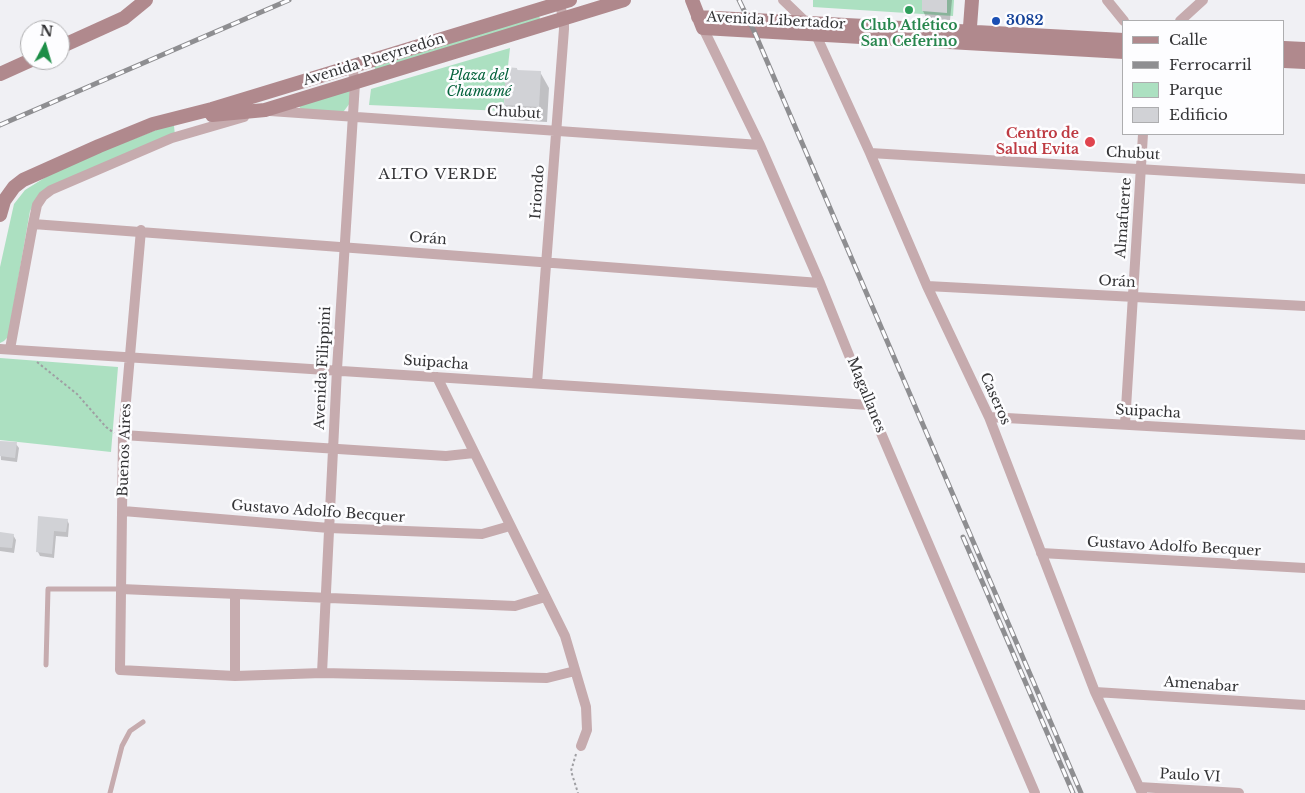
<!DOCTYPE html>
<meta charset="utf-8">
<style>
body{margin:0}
#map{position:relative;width:1305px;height:793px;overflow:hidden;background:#f0f0f4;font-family:"Libre Baskerville",serif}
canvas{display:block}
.legend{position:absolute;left:1122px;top:20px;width:162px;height:115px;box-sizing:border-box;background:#fdfdff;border:1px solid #adadaf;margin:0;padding:6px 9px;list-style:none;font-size:15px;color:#343436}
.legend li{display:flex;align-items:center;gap:10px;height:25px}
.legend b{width:25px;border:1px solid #adadaf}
.north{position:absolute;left:20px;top:20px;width:50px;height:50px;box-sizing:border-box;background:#fdfdff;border:1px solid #adadaf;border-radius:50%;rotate:6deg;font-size:14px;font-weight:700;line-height:20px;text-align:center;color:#343436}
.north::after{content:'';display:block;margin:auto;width:18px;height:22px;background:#1c8e47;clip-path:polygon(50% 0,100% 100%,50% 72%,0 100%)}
</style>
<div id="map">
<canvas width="1305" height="793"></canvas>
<ul class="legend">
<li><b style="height:6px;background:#b0898d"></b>Calle</li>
<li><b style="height:6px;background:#8e8e91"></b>Ferrocarril</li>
<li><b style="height:14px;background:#ace0c1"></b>Parque</li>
<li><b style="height:14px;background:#d1d2d6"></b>Edificio</li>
</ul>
<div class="north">N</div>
</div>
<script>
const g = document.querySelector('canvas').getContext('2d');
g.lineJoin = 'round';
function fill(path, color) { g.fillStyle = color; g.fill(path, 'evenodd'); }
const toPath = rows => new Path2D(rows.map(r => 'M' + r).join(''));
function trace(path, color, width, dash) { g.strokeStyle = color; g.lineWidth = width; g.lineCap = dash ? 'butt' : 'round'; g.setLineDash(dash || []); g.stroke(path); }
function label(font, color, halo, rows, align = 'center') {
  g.font = font + ' "Libre Baskerville",serif'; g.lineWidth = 5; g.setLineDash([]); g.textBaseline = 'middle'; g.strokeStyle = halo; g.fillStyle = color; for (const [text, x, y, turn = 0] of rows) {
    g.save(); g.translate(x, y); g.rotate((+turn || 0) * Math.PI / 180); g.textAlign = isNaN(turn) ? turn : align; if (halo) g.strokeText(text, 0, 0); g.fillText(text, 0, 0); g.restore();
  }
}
fill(toPath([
 [813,0,954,0,953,16,813,7],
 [539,16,541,21,376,71,374,66],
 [510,48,503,111,369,105,371,89],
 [350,89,350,103,344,111,339,113,303,110,300,108,299,105],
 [169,125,174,126,175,135,37,199,30,211,8,337,4,341,0,343,0,267,14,204,25,190,62,167],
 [0,358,118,367,111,452,0,440]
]), '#ace0c1');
fill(toPath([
 [923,0,952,0,950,20,927,19,923,11],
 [517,69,518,71,540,72,549,88,547,122,514,120,505,105],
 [0,442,16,444,19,448,17,462,1,460],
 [39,517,67,520,69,524,68,537,56,536,54,558,40,556,38,552],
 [0,534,13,535,16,540,14,553,0,551]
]), '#0003');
fill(toPath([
 [922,0,947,0,947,13,922,11],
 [506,67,517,68,517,70,541,71,539,107,504,105],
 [0,441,17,442,15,458,0,456],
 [38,516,68,519,66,532,54,531,52,554,36,552],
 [0,532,14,534,12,548,0,547]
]), '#d1d2d6');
trace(toPath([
 [37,362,77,394,106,427,114,433],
 [576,754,571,771,578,793]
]), '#9f9fa3', 2, [2.5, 2.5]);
trace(toPath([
 [46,665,48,589,121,589],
 [110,793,122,746,130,731,143,722]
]), '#c6abae', 5);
trace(toPath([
 [783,0,807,23,816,35,870,153,927,286,989,417,1095,692,1142,793],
 [1107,0,1124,21],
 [1180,21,1203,0],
 [703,28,760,145,820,283,869,405,1035,793],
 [270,111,760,145],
 [870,153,1305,179],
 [33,224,820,283],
 [141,230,123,435,120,670,235,676,322,673,547,678,575,671],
 [927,286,1305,306],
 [0,349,869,405],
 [10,349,33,224,37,205,43,196,51,190,172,138,244,117],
 [437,377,565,636,586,707,587,730,581,746],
 [537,383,564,29,564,18,559,4],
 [989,417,1305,435],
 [1125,424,1143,134],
 [123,435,446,456,474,453],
 [123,511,329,528,482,534,510,526],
 [1041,553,1305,568],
 [121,589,515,606,545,597],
 [322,673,337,369,355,83,352,66],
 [235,676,235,594],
 [1095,692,1305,705],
 [1139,787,1239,793]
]), '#c6abae', 10);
trace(toPath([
 [692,0,703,28,1124,52],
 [698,17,1124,40],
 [969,40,972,0],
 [60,47,124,18,146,0],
 [1284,48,1305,49],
 [1284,61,1305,62],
 [0,74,31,60],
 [212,115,265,110,624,0],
 [0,215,4,201,14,187,23,180,99,146,153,124,212,109,570,0]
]), '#b0898d', 14);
const rail = toPath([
 [739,0,754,31,1081,793],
 [0,125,289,0],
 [963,537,1073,793]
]);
trace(rail, '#8e8e91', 5);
trace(rail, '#fdfdff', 3, [9]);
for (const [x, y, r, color] of [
 [909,10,5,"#2e9e5b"],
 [996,21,5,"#1a4fb4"],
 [1090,142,6,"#e0444e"]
]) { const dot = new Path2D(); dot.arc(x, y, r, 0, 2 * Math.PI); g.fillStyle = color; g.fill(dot); trace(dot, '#fdfdff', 2); }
label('14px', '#343436', '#fdfdff', [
 ["Avenida Libertador",776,21,3],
 ["Avenida Pueyrredón",374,60,-17],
 ["Chubut",514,113,3],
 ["Chubut",1133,154,3],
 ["Iriondo",538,192,-86],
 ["Almafuerte",1124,218,-86],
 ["Orán",428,239,4],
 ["Orán",1117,282,3],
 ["Suipacha",436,363,4],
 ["Avenida Filippini",323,368,-87],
 ["Magallanes",866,395,68],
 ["Caseros",995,399,66],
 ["Suipacha",1148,412,3],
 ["Buenos Aires",125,450,-88],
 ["Gustavo Adolfo Becquer",318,512,4],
 ["Gustavo Adolfo Becquer",1174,547,3],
 ["Amenabar",1201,685,4],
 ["Paulo VI",1190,776,3]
]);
label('bold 14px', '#164399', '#fdfdff', [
 ["3082",1006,21]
], 'left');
label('bold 14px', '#27864d', '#fdfdff', [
 ["Club Atlético",909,26],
 ["San Ceferino",909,42]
]);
label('italic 14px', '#06633d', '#fdfdff', [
 ["Plaza del",479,76],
 ["Chamamé",479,92]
]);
label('bold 14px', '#be3a42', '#fdfdff', [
 ["Centro de",1079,134],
 ["Salud Evita",1079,150]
], 'right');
g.letterSpacing = '1px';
label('15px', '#343437', '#fdfdff', [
 ["ALTO VERDE",438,175]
]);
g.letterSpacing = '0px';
</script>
